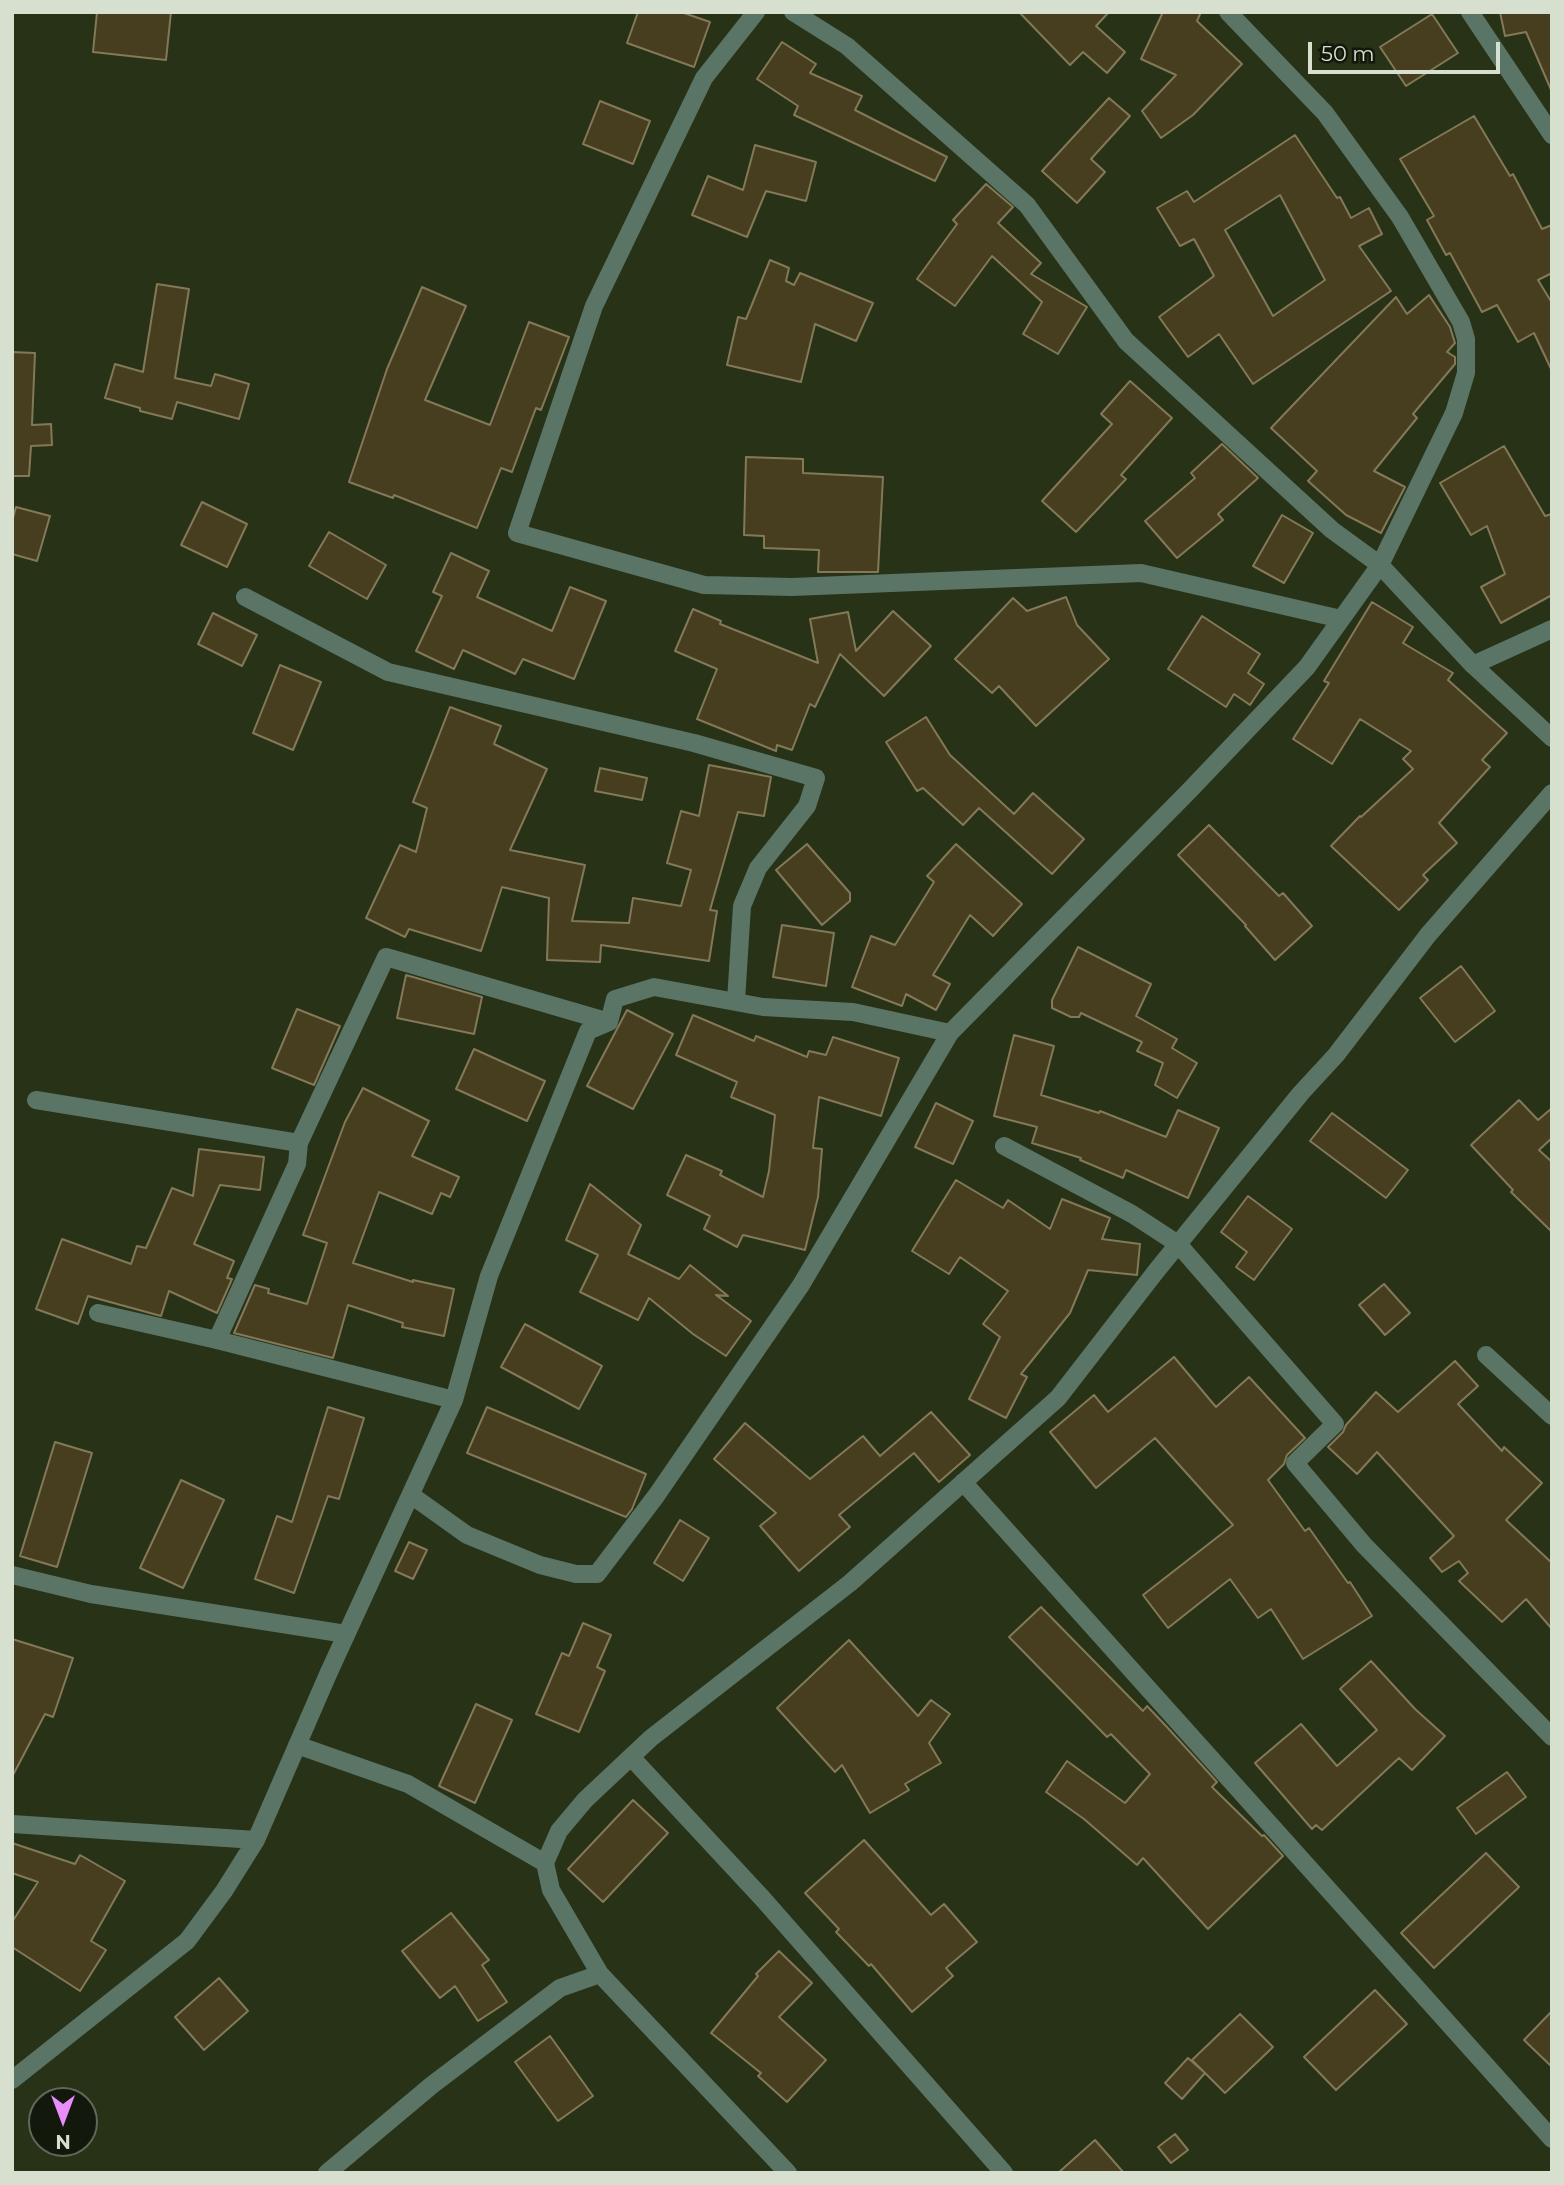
<!DOCTYPE html>
<style>
body{margin:0}
#map{position:relative;width:1564px;height:2185px;overflow:hidden;background:#273216;font-family:Montserrat,sans-serif}
canvas{display:block}
.frame{position:absolute;inset:0;border:14px solid #d7dfce;pointer-events:none}
.north{position:absolute;left:28px;top:2087px;width:70px;height:70px;box-sizing:border-box;background:#13180c;border:2px solid #61685a;border-radius:50%;rotate:180deg;font-size:19px;font-weight:700;line-height:28px;text-align:center;color:#d7dfce}
.north::after{content:'';display:block;margin:auto;width:24px;height:32px;background:#e98dfd;clip-path:polygon(50% 0,100% 100%,50% 72%,0 100%)}
.scale{position:absolute;left:1308px;top:42px;width:192px;height:32px;box-sizing:border-box;border:4px solid #d7dfce;border-top:0;padding-left:9px;font-size:21px;line-height:24px;white-space:nowrap;color:#d7dfce;-webkit-text-stroke:5px #13180c;paint-order:stroke}
</style>
<div id="map">
<canvas width="1564" height="2185"></canvas>
<div class="frame"></div>
<div class="north">N</div>
<div class="scale">50 m</div>
</div>
<script>
const g = document.querySelector('canvas').getContext('2d');
g.lineJoin = 'round';
function fill(path, color) { g.fillStyle = color; g.fill(path, 'evenodd'); }
const toPath = rows => new Path2D(rows.map(r => 'M' + r).join(''));
function trace(path, color, width, dash) { g.strokeStyle = color; g.lineWidth = width; g.lineCap = dash ? 'butt' : 'round'; g.setLineDash(dash || []); g.stroke(path); }
const building = toPath([
 [97,12,171,12,166,60,93,52,97,12],
 [638,12,681,12,710,22,694,67,627,43,638,12],
 [1019,12,1109,12,1096,26,1125,52,1107,73,1083,52,1070,65,1019,12],
 [1163,12,1201,12,1197,21,1242,64,1193,115,1161,138,1142,111,1176,75,1141,59,1163,12],
 [1500,12,1552,12,1552,92,1526,32,1505,36,1500,12],
 [1432,14,1458,53,1406,86,1380,47,1432,14],
 [782,42,816,64,810,73,862,96,855,110,947,157,935,181,794,115,798,106,757,79,782,42],
 [1109,98,1130,116,1091,159,1105,172,1077,203,1042,171,1109,98],
 [600,101,650,121,633,164,583,144,600,101],
 [1474,116,1510,176,1513,174,1542,229,1552,225,1552,273,1538,280,1552,303,1552,371,1534,333,1518,342,1497,305,1482,312,1450,253,1446,255,1427,220,1434,216,1400,159,1474,116],
 [1295,135,1337,198,1340,197,1351,218,1369,208,1382,234,1359,246,1391,291,1253,384,1219,334,1188,357,1159,317,1214,276,1194,239,1180,246,1157,208,1187,191,1194,202,1295,135],
 [1280,195,1325,280,1273,316,1225,230,1280,195],
 [755,145,816,162,806,201,766,191,747,237,692,215,708,176,743,190,755,145],
 [986,184,1013,207,998,223,1041,263,1031,274,1087,307,1058,354,1023,334,1042,302,992,256,955,306,917,279,957,224,953,220,986,184],
 [770,260,789,268,786,281,794,285,800,273,873,303,856,341,815,324,801,382,727,365,738,317,746,319,770,260],
 [157,284,189,289,175,378,211,386,215,374,249,384,239,419,177,402,172,419,140,411,140,408,105,398,115,364,143,372,157,284],
 [422,287,466,306,425,400,490,425,529,322,569,337,541,410,536,408,512,472,501,468,477,528,394,495,393,498,349,482,387,369,422,287],
 [1429,295,1450,327,1455,343,1447,352,1455,357,1455,364,1413,414,1417,418,1374,471,1405,487,1381,533,1346,515,1308,481,1317,471,1271,428,1396,297,1407,314,1429,295],
 [12,352,35,353,32,425,51,424,52,445,31,446,29,476,12,476,12,352],
 [1130,381,1172,418,1121,475,1126,479,1076,532,1042,501,1112,424,1101,414,1130,381],
 [1222,444,1258,478,1218,514,1223,520,1177,558,1145,521,1195,478,1191,473,1222,444],
 [1504,446,1545,516,1552,514,1552,595,1501,623,1481,587,1505,574,1487,526,1471,535,1440,483,1504,446],
 [746,457,803,459,803,473,883,477,878,572,818,572,819,550,764,548,764,536,744,535,746,457],
 [202,502,247,524,227,567,181,545,202,502],
 [16,507,50,516,37,561,12,554,12,522,16,507],
 [1282,515,1313,533,1284,583,1253,566,1282,515],
 [329,532,386,565,367,599,309,566,329,532],
 [451,553,489,571,477,597,552,631,570,587,606,601,574,679,523,659,515,674,463,650,454,669,416,651,442,596,433,592,451,553],
 [1066,597,1077,625,1109,659,1036,726,999,686,992,693,955,659,1013,598,1027,611,1066,597],
 [1372,602,1413,627,1403,643,1453,673,1448,680,1507,733,1482,760,1490,767,1439,823,1457,843,1423,875,1428,880,1399,910,1331,846,1360,816,1361,817,1413,769,1403,759,1411,751,1360,719,1332,764,1293,739,1329,683,1324,681,1372,602],
 [693,609,721,621,720,624,818,663,810,619,848,612,856,651,893,611,931,646,884,696,840,654,815,707,810,704,792,750,777,745,776,751,697,719,717,669,675,651,693,609],
 [213,613,257,635,242,666,198,644,213,613],
 [1202,616,1260,654,1248,673,1264,684,1250,705,1234,694,1226,707,1168,669,1202,616],
 [280,665,321,682,293,750,253,733,280,665],
 [450,707,501,726,494,744,547,769,510,850,585,865,572,921,629,923,633,898,681,906,691,870,667,863,681,811,699,816,709,765,771,777,764,816,738,812,710,910,717,911,709,961,601,945,600,962,547,960,549,898,502,887,481,951,409,929,405,937,366,918,400,845,416,852,427,808,413,802,450,707],
 [926,717,950,755,1014,814,1033,793,1084,839,1052,874,979,808,963,825,923,788,917,791,886,742,926,717],
 [600,768,647,778,642,800,595,791,600,768],
 [1209,825,1279,896,1283,893,1312,926,1275,960,1245,926,1246,925,1178,855,1209,825],
 [807,844,850,893,850,901,822,925,776,870,807,844],
 [956,844,1022,904,993,936,970,915,933,975,950,984,936,1010,906,994,902,1006,852,987,871,936,895,945,934,882,927,876,956,844],
 [782,925,834,933,826,986,773,977,782,925],
 [1078,947,1151,984,1136,1016,1177,1039,1172,1048,1197,1063,1177,1098,1155,1085,1163,1063,1137,1051,1142,1042,1081,1013,1079,1017,1071,1017,1052,1008,1052,1000,1078,947],
 [1461,966,1495,1011,1455,1042,1420,998,1461,966],
 [406,975,482,997,474,1034,397,1018,406,975],
 [297,1009,340,1026,314,1085,272,1068,297,1009],
 [627,1010,673,1034,633,1109,587,1086,627,1010],
 [693,1015,754,1041,756,1036,807,1057,809,1051,826,1055,833,1037,899,1058,881,1116,819,1097,813,1148,822,1149,818,1197,805,1250,743,1235,737,1247,704,1229,710,1216,667,1195,686,1155,722,1171,720,1175,763,1197,769,1171,775,1115,731,1097,737,1082,676,1055,693,1015],
 [1014,1035,1054,1046,1041,1095,1099,1113,1100,1111,1166,1137,1178,1110,1219,1128,1188,1198,1126,1170,1123,1178,1080,1160,1081,1158,1032,1143,1037,1127,994,1116,1014,1035],
 [474,1049,545,1081,527,1121,456,1089,474,1049],
 [363,1088,429,1121,412,1156,459,1177,450,1197,441,1193,432,1214,379,1192,353,1263,413,1282,413,1280,454,1289,444,1336,402,1327,403,1323,348,1305,333,1358,234,1333,255,1285,269,1289,268,1293,307,1304,327,1243,303,1235,345,1122,363,1088],
 [1519,1100,1538,1120,1552,1108,1552,1138,1539,1150,1552,1162,1552,1232,1511,1192,1513,1190,1471,1145,1519,1100],
 [936,1103,973,1121,953,1164,915,1147,936,1103],
 [1332,1113,1408,1170,1386,1198,1310,1141,1332,1113],
 [199,1149,264,1157,260,1190,220,1185,194,1244,234,1261,227,1278,232,1279,217,1313,169,1291,161,1316,88,1296,78,1324,36,1309,62,1239,131,1264,137,1246,146,1248,172,1188,193,1196,199,1149],
 [956,1180,1003,1208,1008,1200,1050,1229,1062,1199,1110,1218,1102,1239,1140,1244,1137,1275,1088,1270,1070,1313,1021,1374,1027,1377,1006,1418,969,1399,1000,1337,983,1324,1008,1291,960,1257,949,1274,912,1251,956,1180],
 [590,1184,641,1225,628,1254,679,1279,690,1265,728,1296,716,1295,751,1321,726,1356,693,1334,649,1298,638,1320,580,1292,598,1255,566,1240,590,1184],
 [1248,1196,1292,1229,1254,1280,1236,1267,1247,1252,1221,1232,1248,1196],
 [1384,1284,1410,1313,1385,1335,1359,1305,1384,1284],
 [525,1324,602,1366,579,1409,501,1367,525,1324],
 [1174,1357,1216,1407,1249,1377,1305,1438,1287,1455,1284,1464,1268,1480,1305,1531,1309,1528,1348,1583,1350,1582,1372,1616,1303,1659,1271,1609,1258,1618,1230,1579,1168,1628,1143,1595,1233,1525,1155,1438,1096,1488,1050,1432,1094,1395,1108,1412,1174,1357],
 [1455,1361,1478,1386,1458,1404,1502,1451,1504,1447,1542,1483,1506,1520,1552,1563,1552,1629,1526,1599,1502,1622,1459,1581,1468,1573,1459,1561,1442,1572,1430,1558,1454,1536,1377,1452,1357,1474,1328,1447,1343,1432,1346,1425,1376,1392,1398,1412,1455,1361],
 [328,1407,364,1418,339,1499,328,1496,294,1593,255,1579,277,1516,292,1522,328,1407],
 [487,1407,646,1474,632,1509,626,1517,467,1453,487,1407],
 [931,1412,970,1455,939,1482,914,1453,839,1515,850,1527,799,1571,760,1526,776,1513,714,1459,745,1423,810,1479,863,1436,880,1456,931,1412],
 [55,1442,92,1453,57,1567,20,1556,55,1442],
 [181,1480,224,1500,183,1588,140,1568,181,1480],
 [680,1520,709,1538,683,1581,654,1563,680,1520],
 [409,1542,427,1550,413,1579,395,1571,409,1542],
 [1041,1607,1143,1711,1147,1706,1166,1726,1217,1782,1212,1787,1262,1836,1264,1835,1283,1856,1208,1929,1143,1858,1137,1865,1084,1819,1046,1792,1067,1761,1125,1803,1150,1774,1111,1734,1107,1737,1009,1637,1041,1607],
 [583,1623,611,1635,597,1667,605,1671,579,1732,536,1714,562,1653,569,1656,583,1623],
 [12,1639,73,1658,53,1717,45,1714,12,1777,12,1639],
 [849,1640,918,1716,931,1700,950,1714,929,1743,941,1763,905,1784,909,1790,870,1813,842,1765,835,1772,777,1708,849,1640],
 [1371,1661,1415,1709,1445,1736,1412,1770,1399,1758,1322,1830,1316,1825,1312,1829,1255,1763,1301,1724,1337,1766,1377,1730,1340,1689,1371,1661],
 [476,1704,512,1720,475,1803,439,1786,476,1704],
 [1507,1772,1526,1797,1476,1834,1457,1808,1507,1772],
 [633,1800,668,1833,603,1902,568,1869,633,1800],
 [864,1840,931,1915,944,1904,977,1942,946,1968,953,1976,912,2012,871,1964,869,1966,836,1932,839,1929,805,1893,864,1840],
 [12,1843,75,1864,80,1855,125,1881,91,1941,106,1950,80,1991,12,1947,12,1922,38,1882,12,1873,12,1843],
 [1486,1853,1519,1887,1434,1968,1401,1933,1486,1853],
 [451,1913,489,1960,482,1965,507,2002,478,2021,455,1986,440,1998,402,1951,451,1913],
 [779,1951,812,1983,779,2017,826,2060,787,2102,758,2076,761,2073,711,2033,758,1976,756,1974,779,1951],
 [219,1978,248,2011,204,2050,175,2017,219,1978],
 [1375,1990,1407,2024,1336,2090,1304,2057,1375,1990],
 [1552,2011,1552,2067,1524,2040,1552,2011],
 [1240,2014,1273,2047,1225,2093,1192,2060,1240,2014],
 [550,2036,593,2096,558,2121,515,2062,550,2036],
 [1188,2058,1205,2073,1182,2099,1165,2083,1188,2058],
 [1175,2134,1188,2150,1171,2163,1158,2147,1175,2134],
 [1095,2140,1124,2173,1058,2173,1095,2140]
]);
fill(building, '#473e1f');
trace(building, '#837959', 2);
trace(toPath([
 [756,12,704,78,594,306,517,533,704,585,792,587,1141,573,1341,619],
 [793,12,847,46,1027,205,1126,341,1332,530,1380,565,1473,665,1552,738],
 [1470,12,1552,135],
 [245,597,388,672,694,743,816,778,807,806,758,868,742,906,736,1001],
 [1473,665,1552,629],
 [36,1100,299,1143],
 [1004,1146,1132,1214,1178,1244,1335,1424,1295,1463,1364,1545,1552,1737],
 [98,1313,217,1340,454,1400],
 [217,1340,297,1164,299,1143,386,957,609,1022],
 [1486,1355,1552,1416],
 [963,1482,1552,2139],
 [411,1495,467,1535,540,1565,576,1574,597,1574,656,1496,801,1285,950,1033,1190,790,1307,667,1380,565,1454,413,1466,373,1466,339,1461,322,1400,217,1325,113,1228,12],
 [12,1575,91,1594,346,1634],
 [297,1745,408,1784,545,1863],
 [631,1757,763,1899,1004,2173],
 [12,1824,256,1840],
 [600,1974,551,1890,545,1863,559,1831,585,1800,651,1738,850,1583,1058,1398,1157,1270,1301,1093,1336,1055,1428,935,1552,793],
 [12,2080,187,1941,224,1891,256,1840,329,1672,454,1400,489,1276,588,1031,609,1022,615,999,654,987,763,1007,853,1012,950,1033],
 [327,2173,432,2085,560,1988,600,1974,788,2173]
]), '#5a7566', 18);
</script>
